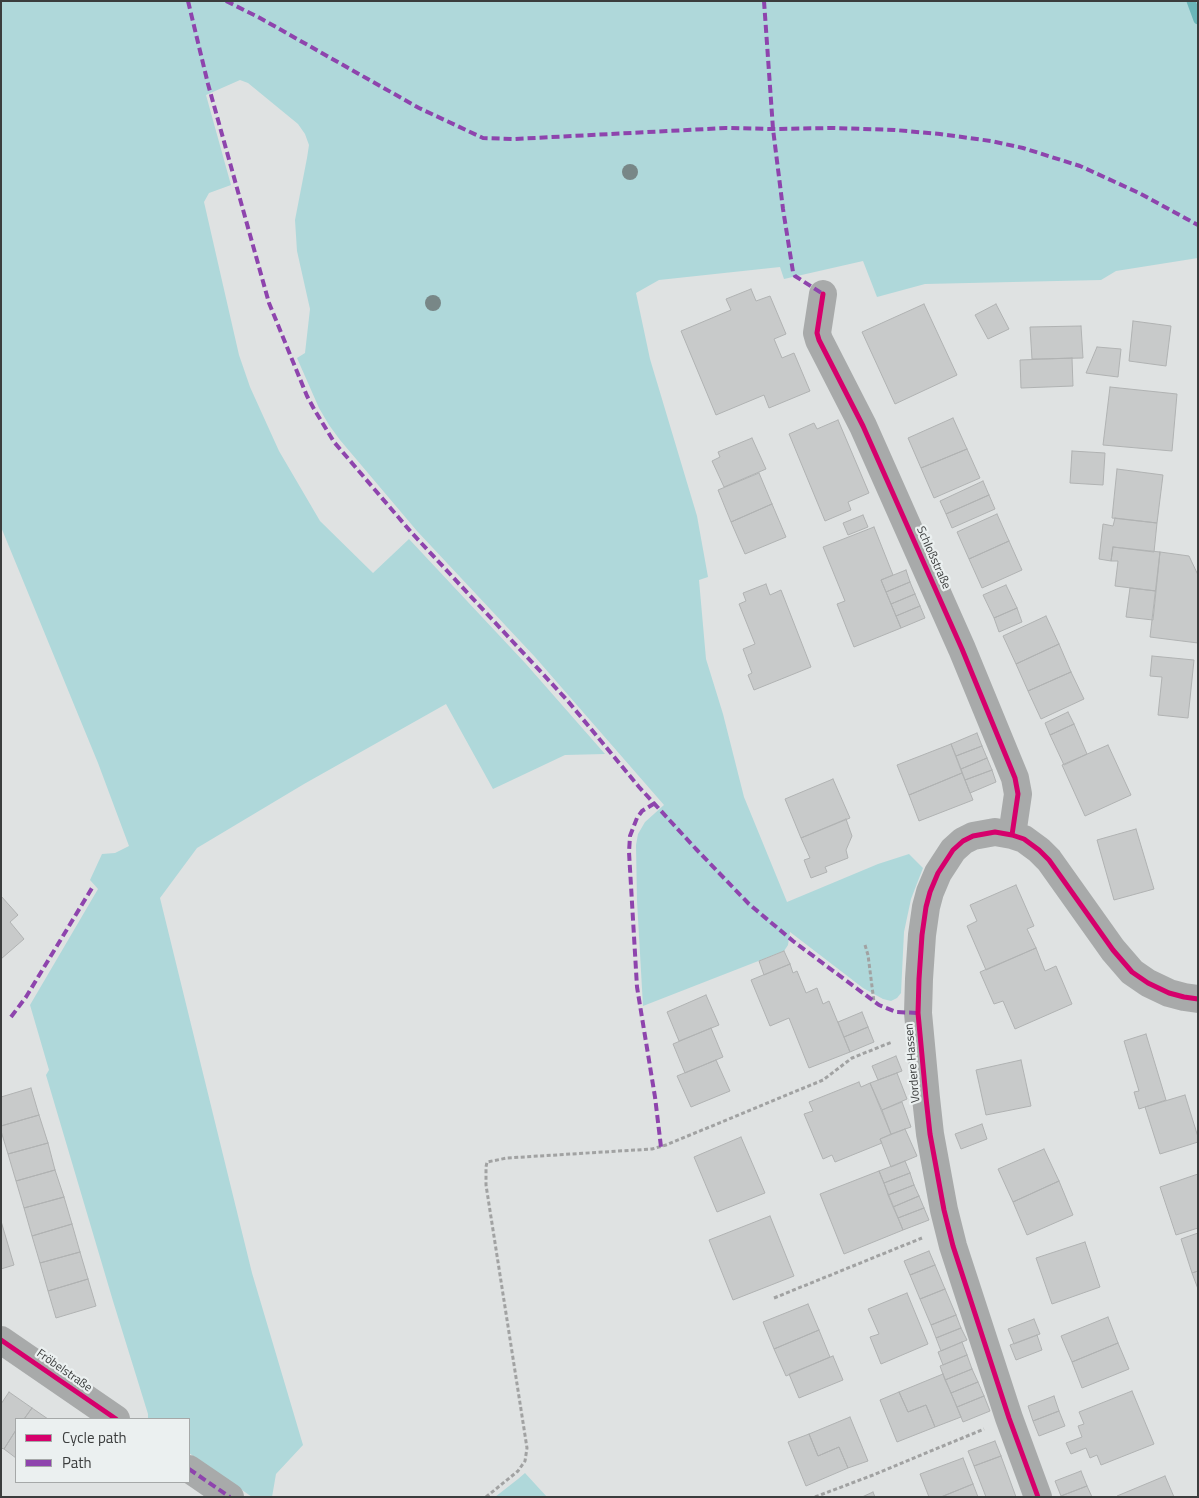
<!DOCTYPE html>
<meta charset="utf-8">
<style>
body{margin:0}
#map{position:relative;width:1199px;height:1498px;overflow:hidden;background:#dfe2e2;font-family:"Titillium Web",sans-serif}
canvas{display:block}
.frame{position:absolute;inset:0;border:2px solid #3b3d3d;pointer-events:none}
.legend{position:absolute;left:15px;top:1418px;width:175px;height:65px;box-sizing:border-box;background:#ebf0f0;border:1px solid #a5a8a8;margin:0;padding:6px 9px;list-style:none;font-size:15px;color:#3b3d3d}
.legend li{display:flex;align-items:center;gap:10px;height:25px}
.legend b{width:25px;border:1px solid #a5a8a8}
</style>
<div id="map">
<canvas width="1199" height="1498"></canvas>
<div class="frame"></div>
<ul class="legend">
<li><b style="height:6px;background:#d6006c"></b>Cycle path</li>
<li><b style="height:6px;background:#8e44ad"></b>Path</li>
</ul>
</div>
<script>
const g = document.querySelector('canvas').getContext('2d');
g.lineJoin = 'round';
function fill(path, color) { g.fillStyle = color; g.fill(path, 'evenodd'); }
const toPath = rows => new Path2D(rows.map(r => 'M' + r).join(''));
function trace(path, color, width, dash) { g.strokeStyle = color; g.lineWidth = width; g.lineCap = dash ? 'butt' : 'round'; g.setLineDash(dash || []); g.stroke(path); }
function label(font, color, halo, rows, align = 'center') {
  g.font = font + ' "Titillium Web",sans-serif'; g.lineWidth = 4.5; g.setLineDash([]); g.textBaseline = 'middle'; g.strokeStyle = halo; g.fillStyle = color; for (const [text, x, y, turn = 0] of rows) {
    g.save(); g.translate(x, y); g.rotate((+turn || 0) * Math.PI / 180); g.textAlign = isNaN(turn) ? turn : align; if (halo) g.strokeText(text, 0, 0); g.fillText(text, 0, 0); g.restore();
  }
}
fill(toPath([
 [1,1,1198,1,1198,258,1116,271,1101,280,925,284,877,297,863,261,784,279,780,267,659,280,636,293,650,359,697,516,708,577,699,580,706,659,723,714,744,797,787,902,878,864,909,854,923,868,911,899,904,932,901,993,897,998,891,1001,883,999,863,988,790,932,788,945,784,951,643,1006,637,901,636,845,638,834,645,822,664,805,535,657,417,531,340,440,329,425,319,408,297,358,305,353,310,309,297,251,295,220,307,158,309,145,305,134,298,124,248,83,240,80,206,95,231,185,209,193,204,202,239,355,250,387,279,451,320,521,373,573,409,539,526,664,605,754,565,755,493,789,446,704,304,784,197,848,160,898,252,1273,303,1445,276,1474,272,1497,252,1497,189,1453,189,1419,148,1419,148,1414,113,1301,46,1075,49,1070,30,1005,98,889,90,880,102,854,115,853,129,846,98,763,1,527],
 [525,1473,547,1497,495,1497,518,1479]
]), '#afd8da');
trace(toPath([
 [1191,1,1198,20]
]), '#6bb6b9', 9);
const building = toPath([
 [751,289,756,301,770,296,786,334,774,339,782,358,794,353,810,391,769,408,764,395,716,415,681,331,731,310,726,299,751,289],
 [924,304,957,375,895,404,862,332,924,304],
 [996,304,1009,329,988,339,975,315,996,304],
 [1133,321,1171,326,1166,366,1129,361,1133,321],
 [1081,326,1083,358,1032,359,1030,327,1081,326],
 [1097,347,1121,349,1118,377,1086,373,1097,347],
 [1072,358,1073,386,1021,388,1020,360,1072,358],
 [1110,387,1177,394,1172,451,1103,445,1110,387],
 [953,418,967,449,921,468,908,438,953,418],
 [838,420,869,493,848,502,851,510,825,521,789,434,814,423,817,429,838,420],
 [752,438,766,469,724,487,712,461,720,457,718,452,752,438],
 [967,449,980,478,934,498,921,468,967,449],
 [1072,451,1105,453,1103,485,1070,483,1072,451],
 [1117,469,1163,475,1157,523,1112,518,1117,469],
 [759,473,772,504,731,522,718,490,759,473],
 [983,481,989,495,946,514,940,501,983,481],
 [989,495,995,509,952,528,946,514,989,495],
 [772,504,786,537,745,554,731,522,772,504],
 [997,514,1009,541,969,559,957,532,997,514],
 [863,515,868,527,848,535,843,523,863,515],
 [1115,518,1157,523,1154,552,1113,547,1111,561,1099,559,1103,524,1113,526,1115,518],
 [874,527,893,575,881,580,901,628,854,647,837,604,845,601,823,547,874,527],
 [1009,541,1022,570,982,588,969,559,1009,541],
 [1113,547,1160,552,1156,591,1115,586,1118,561,1111,561,1113,547],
 [1160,552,1189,556,1198,575,1198,643,1150,637,1160,552],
 [906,570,910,582,886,592,881,580,906,570],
 [910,582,915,594,891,604,886,592,910,582],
 [766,584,770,595,781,590,811,667,754,690,748,675,752,673,743,649,755,644,739,604,746,601,743,593,766,584],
 [1006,585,1017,608,994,618,983,595,1006,585],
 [1130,588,1156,591,1153,620,1126,617,1130,588],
 [915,594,920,606,896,616,891,604,915,594],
 [920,606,925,618,901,628,896,616,920,606],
 [1017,608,1022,622,999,632,994,618,1017,608],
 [1046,616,1059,644,1016,664,1003,636,1046,616],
 [1059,644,1071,672,1028,691,1016,664,1059,644],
 [1152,656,1194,660,1188,718,1158,715,1162,677,1150,676,1152,656],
 [1071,672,1084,699,1041,719,1028,691,1071,672],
 [1068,712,1074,724,1050,735,1045,723,1068,712],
 [1074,724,1087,754,1064,765,1050,735,1074,724],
 [977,733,982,746,956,756,951,744,977,733],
 [951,744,962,773,909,795,897,765,951,744],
 [1108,745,1131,795,1085,816,1062,765,1108,745],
 [982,746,987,758,961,769,956,756,982,746],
 [987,758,992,770,965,780,961,769,987,758],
 [992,770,996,782,970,793,965,780,992,770],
 [962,773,973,800,919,821,909,795,962,773],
 [833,779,850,818,801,838,785,799,833,779],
 [846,819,852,836,846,850,848,858,825,867,827,872,811,878,804,860,810,858,801,838,846,819],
 [1136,829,1154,889,1114,900,1097,840,1136,829],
 [1016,885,1034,926,1027,929,1036,948,986,970,967,926,977,921,970,905,1016,885],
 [1,896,18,915,10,922,24,939,1,959,1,896],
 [1036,948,1045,971,1056,966,1072,1004,1015,1029,1003,1001,994,1004,980,972,1036,948],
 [784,951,790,964,764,975,759,961,784,951],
 [790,964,793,973,797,971,806,993,817,988,823,1004,829,1001,850,1052,809,1068,789,1018,770,1026,751,980,790,964],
 [706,995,719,1025,679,1041,667,1012,706,995],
 [862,1012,868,1027,844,1037,838,1022,862,1012],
 [868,1027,874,1042,850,1052,844,1037,868,1027],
 [711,1028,723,1057,685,1073,673,1044,711,1028],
 [1146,1034,1166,1100,1139,1109,1134,1092,1139,1091,1124,1041,1146,1034],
 [896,1056,902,1071,878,1080,872,1066,896,1056],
 [716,1060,730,1091,691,1107,677,1076,716,1060],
 [1021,1060,1031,1106,986,1115,976,1070,1021,1060],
 [897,1073,907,1099,882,1110,870,1083,897,1073],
 [859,1082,861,1087,870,1083,891,1134,880,1139,882,1143,835,1162,832,1155,823,1159,804,1114,813,1111,809,1102,859,1082],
 [31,1088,39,1115,1,1126,1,1097,31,1088],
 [1185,1095,1198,1137,1198,1142,1160,1154,1145,1107,1185,1095],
 [902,1102,911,1127,891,1134,882,1110,902,1102],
 [39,1115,48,1143,8,1154,1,1131,1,1126,39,1115],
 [982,1124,987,1139,961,1149,955,1134,982,1124],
 [905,1129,917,1156,891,1167,880,1139,905,1129],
 [741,1137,765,1193,717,1212,694,1157,741,1137],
 [48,1143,55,1170,16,1181,8,1154,48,1143],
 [1044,1149,1059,1181,1013,1202,998,1169,1044,1149],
 [905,1161,910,1173,884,1183,879,1171,905,1161],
 [55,1170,64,1197,24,1208,16,1181,55,1170],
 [879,1171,903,1230,844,1254,820,1194,879,1171],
 [910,1173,914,1185,888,1195,884,1183,910,1173],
 [1198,1174,1198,1228,1176,1235,1160,1187,1198,1174],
 [1059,1181,1073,1215,1027,1235,1013,1202,1059,1181],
 [914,1185,919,1196,893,1207,888,1195,914,1185],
 [919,1196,924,1208,898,1218,893,1207,919,1196],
 [64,1197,72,1224,32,1236,24,1208,64,1197],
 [924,1208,929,1220,903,1230,898,1218,924,1208],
 [770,1216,794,1276,733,1300,709,1240,770,1216],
 [1,1221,14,1265,1,1269,1,1221],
 [72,1224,80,1252,40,1263,32,1236,72,1224],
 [1198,1233,1198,1271,1192,1273,1181,1239,1198,1233],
 [1085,1242,1100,1287,1052,1304,1036,1258,1085,1242],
 [929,1251,935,1265,910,1275,904,1261,929,1251],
 [80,1252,88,1279,48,1291,40,1263,80,1252],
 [935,1265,945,1289,920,1299,910,1275,935,1265],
 [1198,1271,1198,1289,1192,1273,1198,1271],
 [88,1279,96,1306,56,1318,48,1291,88,1279],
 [945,1289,956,1315,931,1325,920,1299,945,1289],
 [907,1293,928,1344,881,1364,870,1337,879,1334,868,1309,907,1293],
 [808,1304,819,1330,774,1349,763,1322,808,1304],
 [956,1315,961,1328,936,1338,931,1325,956,1315],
 [1108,1317,1118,1343,1072,1362,1061,1336,1108,1317],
 [1034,1319,1040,1334,1014,1344,1008,1329,1034,1319],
 [961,1328,967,1340,941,1351,936,1338,961,1328],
 [819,1330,830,1357,786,1376,774,1349,819,1330],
 [1037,1335,1042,1350,1016,1360,1010,1345,1037,1335],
 [962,1342,967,1355,943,1365,938,1352,962,1342],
 [1118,1343,1129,1369,1082,1388,1072,1362,1118,1343],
 [967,1355,972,1369,945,1380,940,1366,967,1355],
 [833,1356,843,1380,799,1398,789,1374,833,1356],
 [972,1369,978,1382,951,1393,945,1380,972,1369],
 [943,1374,961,1417,935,1427,926,1405,908,1412,899,1392,943,1374],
 [978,1382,984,1396,957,1407,951,1393,978,1382],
 [1132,1391,1154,1444,1101,1465,1097,1455,1090,1458,1086,1448,1071,1454,1066,1443,1082,1437,1078,1426,1084,1424,1079,1412,1132,1391],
 [9,1392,32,1408,24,1419,16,1419,16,1430,4,1449,1,1448,1,1404,9,1392],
 [899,1392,908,1412,926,1405,935,1427,897,1442,880,1400,899,1392],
 [984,1396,990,1411,963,1422,957,1407,984,1396],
 [1054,1396,1059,1411,1033,1421,1028,1406,1054,1396],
 [32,1408,48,1419,24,1419,32,1408],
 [1059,1411,1065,1426,1039,1436,1033,1421,1059,1411],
 [850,1417,868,1461,848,1468,839,1447,818,1456,809,1434,850,1417],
 [16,1430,16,1458,4,1449,16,1430],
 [809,1434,818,1456,839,1447,848,1468,806,1486,788,1442,809,1434],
 [995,1441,1001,1456,974,1466,968,1451,995,1441],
 [1001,1456,1016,1497,986,1497,974,1466,1001,1456],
 [963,1458,973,1484,941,1497,929,1497,920,1474,963,1458],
 [1081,1471,1087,1486,1061,1496,1055,1481,1081,1471],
 [1165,1476,1174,1497,1117,1497,1117,1496,1165,1476],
 [973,1484,978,1497,941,1497,973,1484],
 [1087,1486,1092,1497,1061,1497,1061,1496,1087,1486],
 [873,1492,875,1497,862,1497,873,1492]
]);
fill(building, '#c8caca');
trace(building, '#b0b2b2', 1);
trace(toPath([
 [865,945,868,955,874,1002],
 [774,1298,922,1238],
 [486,1497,518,1471,525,1461,527,1448,486,1185,486,1167,487,1162,507,1158,652,1149,666,1145,823,1080,852,1058,892,1042],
 [815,1497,873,1475,984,1429]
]), '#a1a2a2', 3, [4, 2.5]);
trace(toPath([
 [823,294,817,333,819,340,863,426,930,577,962,649,1015,778,1018,794,1012,835],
 [1,1340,116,1419],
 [189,1469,230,1497],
 [1038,1497,1009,1418,953,1246,944,1210,930,1134,926,1098,918,1013,919,979,922,935,926,907,930,892,938,873,953,850,963,841,973,836,995,832,1012,835,1024,839,1039,850,1049,860,1113,950,1132,972,1148,983,1169,993,1184,997,1198,999]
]), '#a8aaaa', 28);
trace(toPath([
 [188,1,208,84,269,303,307,396,314,409,334,442,411,532,567,700,639,787,696,849,749,904,793,941,879,1005,896,1012,918,1013],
 [226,1,260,18,419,108,483,138,515,139,726,128,773,129,834,128,895,130,940,134,991,141,1023,148,1080,166,1139,193,1198,225],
 [764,1,773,129,783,209,793,272,795,276,823,294,823,298],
 [655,803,642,811,637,818,630,836,629,852,637,987,655,1097,661,1147],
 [11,1017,26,997,92,888],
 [189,1469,230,1497]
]), '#8e44ad', 4, [8, 4]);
trace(toPath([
 [823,294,817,333,819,340,863,426,930,577,962,649,1015,778,1018,794,1012,835],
 [1,1340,116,1419],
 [1038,1497,1009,1418,953,1246,944,1210,930,1134,926,1098,918,1013,919,979,922,935,926,907,930,892,938,873,953,850,963,841,973,836,995,832,1012,835,1024,839,1039,850,1049,860,1113,950,1132,972,1148,983,1169,993,1184,997,1198,999]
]), '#d6006c', 5);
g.fillStyle = '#788787';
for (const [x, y] of [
 [630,172],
 [433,303]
]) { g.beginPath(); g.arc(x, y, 8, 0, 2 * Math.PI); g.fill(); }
label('12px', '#3b3d3d', '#ebf0f0', [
 ["Schloßstraße",933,558,66],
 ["Vordere Hassen",913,1063,-95],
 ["Fröbelstraße",64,1371,35]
]);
</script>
